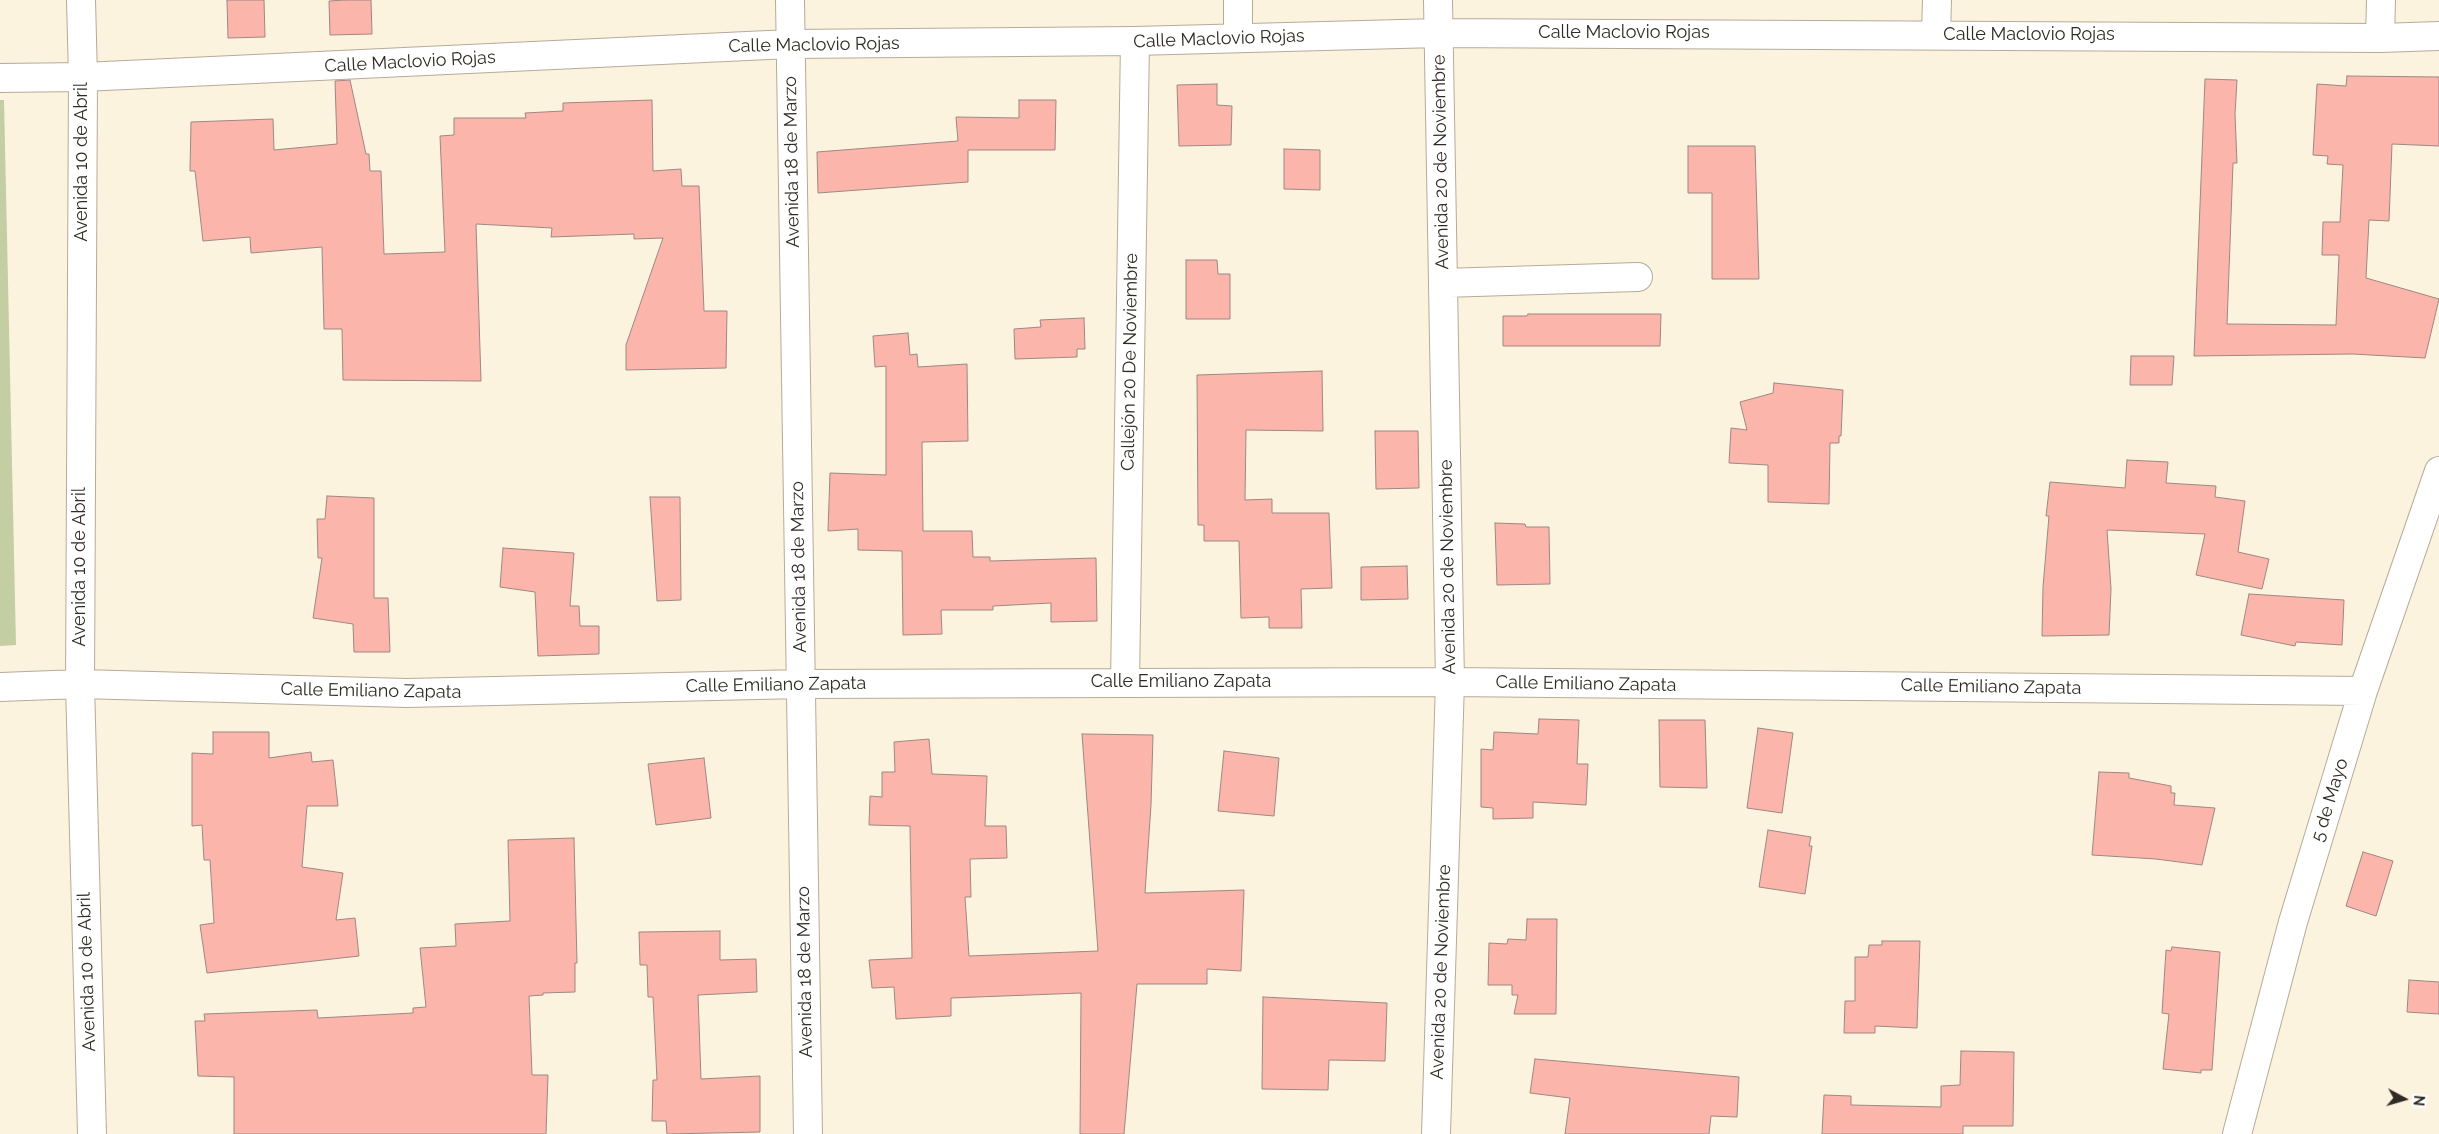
<!DOCTYPE html>
<meta charset="utf-8">
<style>
body{margin:0}
#map{position:relative;width:2439px;height:1134px;overflow:hidden;background:#fcf3df;font-family:Raleway,sans-serif}
canvas{display:block}
.north{position:absolute;left:2379px;top:1074px;width:50px;height:50px;-webkit-text-stroke:4px #fff;paint-order:stroke;rotate:96deg;font-size:14px;font-weight:700;line-height:20px;text-align:center;color:#2f2b24}
.north::after{content:'';display:block;margin:auto;width:18px;height:22px;background:#2f2b24;clip-path:polygon(50% 0,100% 100%,50% 72%,0 100%)}
</style>
<div id="map">
<canvas width="2439" height="1134"></canvas>
<div class="north">N</div>
</div>
<script>
const g = document.querySelector('canvas').getContext('2d');
g.lineJoin = 'round';
function fill(path, color) { g.fillStyle = color; g.fill(path, 'evenodd'); }
const toPath = rows => new Path2D(rows.map(r => 'M' + r).join(''));
function trace(path, color, width, dash) { g.strokeStyle = color; g.lineWidth = width; g.lineCap = dash ? 'butt' : 'round'; g.setLineDash(dash || []); g.stroke(path); }
function label(font, color, halo, rows, align = 'center') {
  g.font = font + ' Raleway,sans-serif'; g.lineWidth = 4; g.setLineDash([]); g.textBaseline = 'middle'; g.strokeStyle = halo; g.fillStyle = color; for (const [text, x, y, turn = 0] of rows) {
    g.save(); g.translate(x, y); g.rotate((+turn || 0) * Math.PI / 180); g.textAlign = isNaN(turn) ? turn : align; if (halo) g.strokeText(text, 0, 0); g.fillText(text, 0, 0); g.restore();
  }
}
fill(toPath([
 [0,100,4,100,16,645,0,646]
]), '#c3cea3');
const building = toPath([
 [227,0,264,0,265,37,228,38,227,0],
 [345,0,371,0,372,34,330,35,329,1,345,0],
 [2347,76,2439,77,2439,146,2392,144,2389,221,2369,220,2366,278,2439,299,2425,358,2353,354,2194,356,2205,79,2237,80,2235,114,2237,163,2233,163,2227,324,2336,325,2339,255,2322,255,2323,222,2340,222,2343,165,2327,164,2328,156,2313,155,2317,84,2346,86,2347,76],
 [350,80,366,154,369,154,370,171,381,171,384,254,445,252,440,136,454,135,454,118,526,118,525,113,563,111,563,103,652,100,653,171,681,169,682,186,699,186,704,311,727,311,726,368,626,370,626,345,663,238,634,239,634,234,551,237,552,228,476,224,481,381,343,380,342,329,324,329,322,247,251,253,250,237,203,241,195,171,190,171,191,122,273,119,274,150,337,144,335,81,350,80],
 [1217,84,1217,105,1232,106,1231,145,1179,146,1177,85,1217,84],
 [1019,100,1056,100,1055,150,968,150,968,182,818,193,817,152,958,141,956,117,1019,118,1019,100],
 [1688,146,1755,146,1759,279,1712,279,1712,193,1688,193,1688,146],
 [1284,149,1320,150,1320,190,1284,189,1284,149],
 [1186,260,1217,260,1218,274,1230,274,1230,319,1186,319,1186,260],
 [1528,314,1661,314,1660,346,1503,346,1503,316,1527,316,1528,314],
 [1084,318,1085,349,1077,349,1077,357,1015,359,1014,329,1041,327,1040,320,1084,318],
 [908,333,910,355,917,354,918,367,967,364,968,441,922,442,923,531,972,531,973,557,990,557,990,561,1096,558,1097,621,1051,622,1051,603,993,606,993,610,941,610,942,634,903,635,902,551,858,550,858,529,828,531,830,473,886,475,886,366,875,367,873,336,908,333],
 [2131,356,2174,356,2172,385,2130,385,2131,356],
 [1322,371,1323,431,1246,430,1245,500,1272,499,1272,513,1329,513,1332,588,1301,589,1302,628,1269,628,1269,617,1241,618,1239,541,1204,541,1204,525,1198,525,1197,375,1322,371],
 [1774,383,1843,390,1841,436,1839,436,1839,443,1830,443,1829,504,1768,502,1768,465,1729,463,1731,428,1747,430,1740,402,1773,393,1774,383],
 [1375,431,1418,431,1419,488,1376,489,1375,431],
 [2127,460,2168,462,2166,483,2216,486,2215,497,2245,501,2238,552,2269,559,2262,589,2196,575,2205,534,2107,530,2111,589,2109,635,2042,636,2043,587,2049,516,2046,516,2050,482,2125,488,2127,460],
 [327,496,374,498,374,598,388,598,390,652,354,652,353,624,313,618,322,558,318,558,317,519,325,519,327,496],
 [650,497,680,497,681,600,657,601,650,497],
 [1495,523,1525,524,1526,527,1549,527,1550,584,1497,585,1495,523],
 [503,548,574,553,570,606,579,606,580,626,599,626,599,654,538,656,535,592,500,587,503,548],
 [1407,566,1408,599,1361,600,1361,567,1407,566],
 [2249,594,2344,600,2342,645,2296,642,2295,646,2241,635,2249,594],
 [1539,719,1579,720,1577,764,1588,764,1586,805,1533,802,1533,818,1493,819,1493,808,1481,807,1481,749,1493,750,1494,732,1538,734,1539,719],
 [1659,720,1705,720,1707,788,1660,787,1659,720],
 [1758,728,1793,733,1782,813,1747,808,1758,728],
 [213,732,269,732,269,758,311,752,312,762,333,760,338,806,307,806,302,867,343,873,336,920,355,918,359,956,207,973,200,925,214,923,210,860,204,860,202,825,192,826,192,753,213,754,213,732],
 [1082,734,1153,735,1151,805,1145,893,1244,890,1241,971,1207,969,1207,984,1137,984,1124,1134,1080,1134,1081,993,951,998,951,1016,896,1019,894,987,872,988,869,960,912,958,910,826,869,825,870,796,882,797,882,772,895,772,894,742,929,739,932,774,987,776,985,826,1006,826,1007,858,970,859,971,897,965,897,969,956,1098,951,1082,734],
 [1224,751,1279,758,1274,816,1218,811,1224,751],
 [704,758,711,818,656,825,648,764,704,758],
 [2099,772,2129,773,2129,778,2171,786,2171,793,2175,793,2174,805,2215,808,2202,865,2156,859,2092,855,2099,772],
 [1768,830,1811,837,1809,846,1812,846,1805,894,1759,887,1768,830],
 [574,838,577,963,575,963,575,992,543,993,543,995,529,996,532,1075,548,1075,546,1134,234,1134,234,1077,198,1076,195,1021,205,1021,204,1014,317,1010,318,1018,413,1013,413,1008,426,1007,420,948,456,946,455,924,510,921,508,840,574,838],
 [2363,852,2393,861,2376,916,2346,906,2363,852],
 [1527,919,1557,919,1556,1014,1514,1014,1518,995,1512,995,1512,985,1488,985,1489,943,1507,944,1508,939,1526,940,1527,919],
 [720,931,720,960,756,959,757,992,698,995,701,1079,760,1076,760,1132,667,1134,666,1121,652,1121,653,1080,657,1080,653,997,648,997,647,965,640,965,639,932,720,931],
 [1882,941,1920,941,1917,1028,1875,1026,1875,1033,1844,1033,1845,1001,1855,1001,1855,957,1868,957,1869,945,1882,945,1882,941],
 [2172,947,2220,952,2212,1070,2201,1070,2201,1073,2163,1069,2169,1014,2162,1013,2166,950,2171,951,2172,947],
 [2409,980,2439,982,2439,1014,2407,1012,2409,980],
 [1263,997,1387,1003,1385,1061,1329,1060,1328,1090,1262,1089,1263,997],
 [1961,1051,2014,1052,2013,1126,1963,1126,1963,1134,1822,1134,1824,1095,1851,1096,1851,1105,1941,1107,1941,1086,1960,1085,1961,1051],
 [1535,1059,1739,1077,1737,1117,1711,1116,1709,1134,1565,1134,1570,1098,1530,1093,1535,1059]
]);
fill(building, '#fcb5aa');
trace(building, '#9e8783', 1);
const minor = toPath([
 [81,0,83,77,80,684,92,1134],
 [790,0,808,1134],
 [1936,35,1937,0],
 [1238,38,1238,0],
 [2380,38,2381,0],
 [0,78,83,77,790,44,1135,41,1438,33,2380,38,2439,36],
 [1443,283,1638,277],
 [1125,682,1135,41],
 [0,687,80,684,407,693,802,684,1450,682,2363,691],
 [1436,1134,1450,682,1438,0],
 [2237,1134,2293,922,2363,691,2439,471]
]);
trace(minor, '#b4ab99', 30);
trace(minor, '#fff', 28);
label('18px', '#2f2b24', '#fff', [
 ["Calle Maclovio Rojas",1624,33],
 ["Calle Maclovio Rojas",2029,35],
 ["Calle Maclovio Rojas",1219,39,-2],
 ["Calle Maclovio Rojas",814,45,-1],
 ["Calle Maclovio Rojas",410,62,-3],
 ["Avenida 10 de Abril",82,162,-90],
 ["Avenida 18 de Marzo",792,162,-91],
 ["Avenida 20 de Noviembre",1441,162,-91],
 ["Callejón 20 De Noviembre",1130,362,-89],
 ["Avenida 10 de Abril",80,567,-90],
 ["Avenida 18 de Marzo",799,567,-91],
 ["Avenida 20 de Noviembre",1448,567,-91],
 ["Calle Emiliano Zapata",1181,682],
 ["Calle Emiliano Zapata",1586,684,1],
 ["Calle Emiliano Zapata",776,685,-1],
 ["Calle Emiliano Zapata",1991,687,1],
 ["Calle Emiliano Zapata",371,691,1],
 ["5 de Mayo",2330,800,-73],
 ["Avenida 10 de Abril",87,972,-92],
 ["Avenida 18 de Marzo",805,972,-91],
 ["Avenida 20 de Noviembre",1441,972,-88]
]);
</script>
